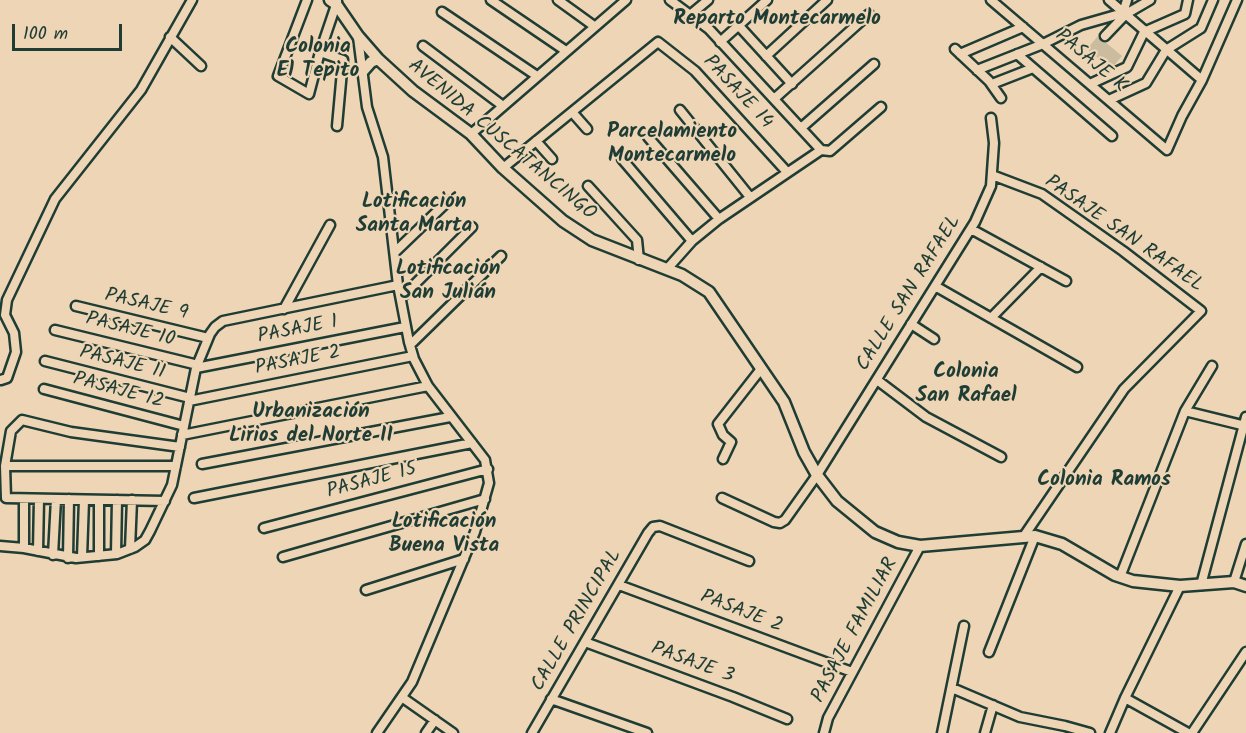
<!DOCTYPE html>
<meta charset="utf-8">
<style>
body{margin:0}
#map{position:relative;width:1246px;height:733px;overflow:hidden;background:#edd5b5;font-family:Kalam,sans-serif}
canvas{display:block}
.scale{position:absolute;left:12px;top:24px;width:110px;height:27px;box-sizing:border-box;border:3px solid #1f3d34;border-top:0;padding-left:8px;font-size:18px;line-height:21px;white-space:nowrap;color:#1f3d34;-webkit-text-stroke:4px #edd5b5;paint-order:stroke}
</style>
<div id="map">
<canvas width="1246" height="733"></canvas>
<div class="scale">100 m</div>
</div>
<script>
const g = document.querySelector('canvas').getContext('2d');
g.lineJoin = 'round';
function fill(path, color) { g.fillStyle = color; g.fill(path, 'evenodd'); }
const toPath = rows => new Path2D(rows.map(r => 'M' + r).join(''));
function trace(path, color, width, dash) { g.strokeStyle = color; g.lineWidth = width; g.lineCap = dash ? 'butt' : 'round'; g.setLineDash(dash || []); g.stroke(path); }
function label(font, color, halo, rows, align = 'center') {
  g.font = font + ' Kalam,sans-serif'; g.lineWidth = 4.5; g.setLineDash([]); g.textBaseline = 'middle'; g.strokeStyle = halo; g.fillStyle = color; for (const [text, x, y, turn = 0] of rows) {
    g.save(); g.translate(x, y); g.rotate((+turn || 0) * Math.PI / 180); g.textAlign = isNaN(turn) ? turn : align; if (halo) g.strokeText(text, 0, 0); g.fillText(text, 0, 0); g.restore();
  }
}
fill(toPath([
 [1098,36,1122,56,1111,69,1087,49]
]), '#cbbca0');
const minor = toPath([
 [307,0,278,76,309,94,320,52],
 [491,0,566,51],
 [558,0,594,26],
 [670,0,709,29,821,150],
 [991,0,1167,150,1182,116,1202,80,1237,0],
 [1109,0,1202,80],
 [442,12,537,76],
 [690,15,708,0],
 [739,26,792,84],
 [1105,36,1126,14,1150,0],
 [170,37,201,66],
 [358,37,367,107,383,157,398,285,409,342,414,359,428,386,485,460,489,483,475,532,412,682,377,733],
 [720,42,767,0],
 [423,46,503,106],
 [955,49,989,81,1001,98],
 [960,54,1023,27],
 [1017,54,1112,136],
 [766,56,827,0],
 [977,70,1043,44,1081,25,1123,13,1127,0],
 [992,84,1033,68],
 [1090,84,1127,67,1144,32,1185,14,1188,0],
 [774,99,869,14],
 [1109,100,1146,83,1166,50,1201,28,1213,0],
 [680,110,750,197],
 [572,112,587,129],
 [337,126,343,60,320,52,337,2],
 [801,128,874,64],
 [471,134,626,0],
 [648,137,719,219],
 [536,141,552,159],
 [821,150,830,151,881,107],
 [622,159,692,241],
 [503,168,658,42,695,71,787,172],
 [992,175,1042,194,1123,251,1201,311,1124,389,1024,536],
 [588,186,637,240,639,260],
 [971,229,1066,281],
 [395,252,448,201],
 [667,269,692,241,719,219,821,150],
 [935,286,1077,367],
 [401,298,472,227],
 [76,306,208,338],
 [284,309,330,225],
 [991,318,1041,267],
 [911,324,934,339],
 [55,330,198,365],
 [410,345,501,256],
 [45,361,190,398],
 [196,368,405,327],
 [1,380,7,378,16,352,14,333,5,315,7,300,55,199,141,90,192,0],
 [877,380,926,417,1001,457],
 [44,389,184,426],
 [189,401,413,356],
 [1185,411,1246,426],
 [182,435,428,386],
 [723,459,731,442,723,435,718,424,761,369],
 [202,464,450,417],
 [5,466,176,466],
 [194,498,472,443],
 [722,498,774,522,780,523,785,520,817,475,975,222,991,186,994,143,991,118],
 [165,501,6,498,5,466,11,431,22,420,71,432,180,447],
 [264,528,488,469],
 [0,546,24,548,76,558,117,554,135,547,145,540,150,531,172,485,196,368,210,334,215,327,223,321,398,285],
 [24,548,24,499],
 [130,549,132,500],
 [38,551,39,499],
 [116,554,117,500],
 [53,555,56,499],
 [99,556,99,500],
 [82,557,84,500],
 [283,557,485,499],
 [68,558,69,499],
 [1120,577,1185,411,1212,366],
 [1234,582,1246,544],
 [619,585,852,672],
 [1201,585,1246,417],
 [366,590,464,559],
 [585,642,733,697,787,719],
 [989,652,1035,536],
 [952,688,1020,717,1065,726,1090,733],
 [403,698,453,733],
 [1125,698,1188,733],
 [551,699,647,733],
 [426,733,435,720],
 [532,733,648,533,653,527,660,526,749,561],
 [824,733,828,718,920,546],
 [942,733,964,626],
 [985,733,993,705],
 [1110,733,1125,698,1180,586],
 [1192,733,1246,652]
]);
const tertiary = toPath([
 [330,0,336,4,358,36,378,59,413,91,471,134,503,168,563,221,592,240,682,275,709,292,784,402,804,452,817,475,837,501,875,532,898,542,920,546,1035,536,1062,544,1115,575,1133,581,1180,586,1234,582,1246,586],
 [363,71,371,62,378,59]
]);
trace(minor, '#1f3d34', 13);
trace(tertiary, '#1f3d34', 15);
trace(minor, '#edd5b5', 8);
trace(tertiary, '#edd5b5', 10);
label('20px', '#1f3d34', '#edd5b5', [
 ["PASAJE K",1090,62,40],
 ["PASAJE 14",737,93,47],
 ["AVENIDA CUSCATANCINGO",501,141,40],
 ["PASAJE SAN RAFAEL",1123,235,35],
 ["CALLE SAN RAFAEL",910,294,-58],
 ["PASAJE 9",146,306,13],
 ["PASAJE 10",130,331,14],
 ["PASAJE 1",298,331,-11],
 ["PASAJE 2",298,362,-11],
 ["PASAJE 11",122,364,14],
 ["PASAJE 12",118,392,15],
 ["PASAJE 15",372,482,-15],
 ["PASAJE 2",741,613,21],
 ["CALLE PRINCIPAL",578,621,-60],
 ["PASAJE FAMILIAR",856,631,-62],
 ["PASAJE 3",692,664,20]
]);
label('bold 21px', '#1f3d34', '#edd5b5', [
 ["Reparto Montecarmelo",777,20],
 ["Colonia",318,48],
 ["El Tepito",318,72],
 ["Parcelamiento",672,133],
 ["Montecarmelo",672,157],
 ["Lotificación",414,203],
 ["Santa Marta",414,227],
 ["Lotificación",448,270],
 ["San Julián",448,294],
 ["Colonia",966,373],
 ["San Rafael",966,397],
 ["Urbanización",311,413],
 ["Lirios del Norte II",311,437],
 ["Colonia Ramos",1104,481],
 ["Lotificación",444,523],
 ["Buena Vista",444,547]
]);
</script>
